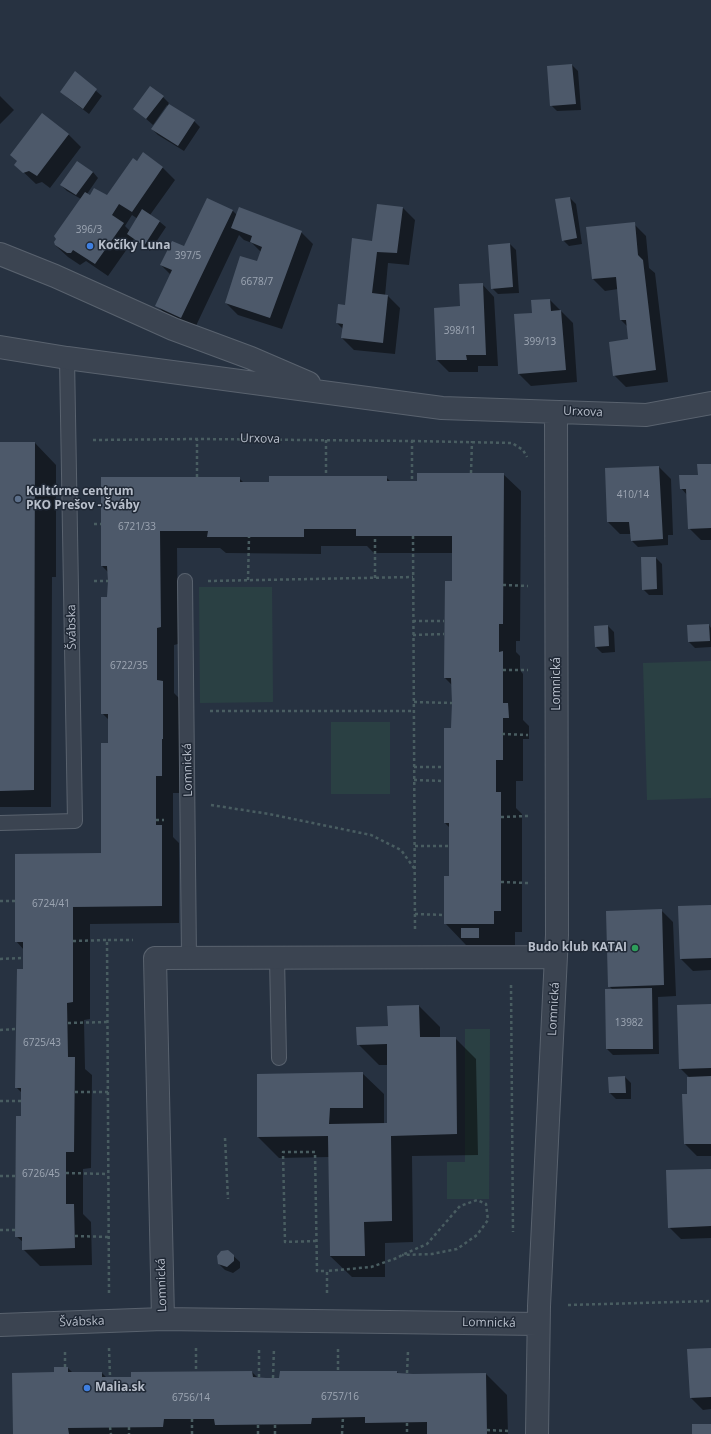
<!DOCTYPE html>
<meta charset="utf-8">
<style>
body{margin:0}
canvas{display:block;background:#273241}
</style>
<canvas width="711" height="1434"></canvas>
<script>
const g = document.querySelector('canvas').getContext('2d');
g.lineJoin = 'round';
function fill(path, color) { g.fillStyle = color; g.fill(path, 'evenodd'); }
const toPath = rows => new Path2D(rows.map(r => 'M' + r).join(''));
function trace(path, color, width, dash) { g.strokeStyle = color; g.lineWidth = width; g.lineCap = dash ? 'butt' : 'round'; g.setLineDash(dash || []); g.stroke(path); }
function label(font, color, halo, rows, align = 'center') {
  g.font = font + ' "Open Sans",sans-serif'; g.lineWidth = 3; g.setLineDash([]); g.textBaseline = 'middle'; g.strokeStyle = halo; g.fillStyle = color; for (const [text, x, y, turn = 0] of rows) {
    g.save(); g.translate(x, y); g.rotate((+turn || 0) * Math.PI / 180); g.textAlign = isNaN(turn) ? turn : align; if (halo) g.strokeText(text, 0, 0); g.fillText(text, 0, 0); g.restore();
  }
}
fill(toPath([
 [199,587,272,587,273,702,200,703],
 [711,661,711,798,647,800,643,663],
 [331,722,390,722,390,794,331,794],
 [465,1029,490,1029,489,1199,447,1199,447,1162,465,1162]
]), '#2a4043');
fill(toPath([
 [572,65,578,71,581,110,557,111,551,105],
 [75,73,102,96,89,114,68,98,62,92],
 [0,96,14,110,0,124],
 [163,97,169,103,168,104,194,121,200,127,184,151,158,135,152,129,169,106,167,105,153,125,135,109],
 [42,115,69,135,81,147,50,188,42,182,36,184,16,165],
 [143,154,163,168,175,180,150,215,160,222,166,227,150,251,134,239,108,276,86,261,80,265,68,257,55,245,81,199,67,191,61,185,93,172,98,178,87,194,90,196,108,196],
 [132,215,138,219,130,231,125,226],
 [570,198,576,204,582,244,569,246,563,240],
 [208,199,233,211,237,215,301,232,313,244,282,329,238,315,226,303,257,263,261,252,252,243,244,240,239,235,194,330,169,317,156,305,171,275,161,265,184,247],
 [377,205,403,208,415,220,409,265,388,263,385,296,388,296,400,308,395,354,354,350,342,338,343,329,337,323,346,306,373,242],
 [634,224,646,236,649,268,655,273,668,382,626,387,614,375,629,340,628,327,621,320,618,289,605,291,593,279],
 [510,244,516,250,519,293,498,294,492,288,489,246],
 [482,284,494,297,498,366,478,366,478,372,449,372,437,360,461,307],
 [550,300,573,323,577,382,531,386,519,374,533,314],
 [0,443,35,443,56,465,56,577,52,577,51,807,0,807],
 [711,465,711,540,701,540,689,528,687,495,681,488,700,476],
 [659,467,671,479,673,535,668,535,668,545,638,547,632,541,631,534,620,534,608,522,606,469],
 [503,474,521,491,520,641,516,641,516,652,520,656,520,670,523,674,523,720,529,726,529,739,523,739,523,781,516,781,516,808,522,814,522,932,515,932,515,945,466,945,445,923,450,877,450,828,445,823,452,729,452,685,445,678,453,582,453,553,374,553,367,546,321,546,321,554,226,553,220,548,177,548,178,644,174,645,174,693,180,699,180,756,179,756,179,793,173,793,173,837,179,843,179,923,90,924,90,1019,84,1020,85,1069,92,1075,91,1168,83,1169,83,1214,91,1222,92,1265,40,1266,23,1249,23,1242,16,1236,22,1093,16,1087,24,969,24,950,16,941,102,854,109,744,109,720,102,713,108,597,108,572,102,566,239,478,244,483,270,483,386,477,391,482,412,482],
 [656,558,662,564,663,595,649,595,643,589],
 [709,625,711,628,711,647,695,648,689,642],
 [608,626,614,632,615,652,602,653,596,647],
 [711,906,711,970,693,971,681,959],
 [661,910,673,922,676,996,658,997,659,1054,613,1055,607,1049,607,990,613,990,609,986],
 [711,1005,711,1156,697,1156,685,1144,690,1078,680,1068],
 [419,1006,440,1027,440,1038,455,1038,476,1059,478,1155,412,1156,413,1242,385,1243,385,1277,352,1277,330,1256,329,1157,279,1158,258,1137,362,1073,384,1094,384,1124,388,1124,388,1065,379,1065,358,1044,389,1027],
 [625,1077,631,1083,631,1099,616,1099,610,1093],
 [711,1170,711,1238,681,1239,669,1227],
 [228,1251,240,1262,240,1268,233,1273,225,1270,219,1264],
 [711,1349,711,1409,703,1410,691,1398],
 [68,1368,73,1373,102,1373,107,1378,132,1378,252,1372,258,1378,266,1379,397,1372,399,1374,414,1375,486,1374,507,1395,508,1434,13,1434,56,1373]
]), '#0007');
fill(toPath([
 [572,64,576,104,550,106,547,66],
 [75,71,97,89,83,109,60,92],
 [150,86,164,96,146,119,133,109],
 [169,104,195,120,178,146,151,129],
 [42,113,69,134,37,176,29,171,23,173,14,165,17,161,10,155],
 [143,152,163,167,132,212,119,204,112,215,124,223,95,264,73,250,71,253,67,253,55,245,54,242,56,239,54,236,85,192,90,195,94,188,107,195,133,158,137,161],
 [77,161,93,172,76,195,60,185],
 [570,197,577,238,562,241,555,199],
 [207,198,233,210,181,318,155,306,172,270,160,265,172,241,184,246],
 [377,204,403,207,397,253,377,252,372,293,388,295,383,343,341,338,343,324,336,323,338,304,345,305,352,238,372,241],
 [239,207,302,231,270,318,225,303,240,256,257,261,262,247,250,242,252,236,231,228],
 [142,209,160,221,144,246,127,234],
 [635,222,638,255,643,260,656,370,613,376,609,342,628,339,626,320,620,320,616,277,592,279,586,227],
 [510,243,513,287,491,289,488,245],
 [483,283,486,355,466,355,467,360,436,360,434,308,460,306,459,284],
 [550,299,551,311,561,310,566,370,518,374,514,314,532,313,531,300],
 [0,442,35,442,34,790,0,791],
 [697,464,711,464,711,528,688,529,686,489,680,489,679,475,698,475],
 [659,466,663,539,631,541,629,522,607,522,605,468],
 [417,473,504,473,503,624,499,624,499,652,503,651,503,703,508,703,509,718,503,718,503,760,496,760,496,792,501,792,501,911,494,911,494,924,444,924,444,876,449,876,449,823,444,823,444,728,451,728,452,703,451,678,444,678,445,581,452,581,452,536,356,536,356,529,304,529,304,537,207,537,208,531,160,531,161,627,157,628,157,680,163,681,163,739,162,739,162,776,156,776,156,825,162,825,162,906,73,907,73,1002,67,1003,68,1057,75,1057,74,1152,66,1152,66,1204,74,1204,75,1248,22,1250,22,1237,15,1237,16,1116,21,1116,21,1088,15,1088,17,969,23,969,23,942,15,942,15,854,101,853,101,743,108,743,108,714,101,714,101,597,107,597,108,581,107,566,101,566,101,477,240,477,240,482,269,482,269,476,387,476,387,481,417,481],
 [641,557,656,557,657,589,642,590],
 [709,624,710,641,688,642,687,625],
 [608,625,609,646,595,647,594,626],
 [711,905,711,958,680,959,678,906],
 [662,909,664,985,608,987,606,911],
 [461,928,479,928,479,938,461,938],
 [652,988,653,1049,606,1049,605,989],
 [711,1004,711,1068,679,1069,677,1005],
 [419,1005,420,1037,456,1037,457,1134,391,1136,392,1221,364,1222,365,1256,330,1256,328,1136,257,1137,257,1074,363,1072,363,1108,330,1108,329,1124,387,1123,387,1044,357,1045,356,1027,388,1026,387,1006],
 [625,1076,626,1093,609,1093,608,1077],
 [711,1076,711,1144,684,1144,682,1094,687,1094,687,1077],
 [711,1169,711,1226,668,1228,666,1170],
 [228,1250,234,1255,234,1261,227,1267,218,1264,217,1256,221,1251],
 [711,1348,711,1397,690,1398,687,1349],
 [54,1367,68,1367,68,1372,102,1372,102,1377,131,1377,131,1372,252,1371,253,1377,266,1378,279,1378,280,1371,397,1371,397,1373,413,1374,486,1373,487,1434,427,1434,427,1422,365,1423,365,1417,312,1418,311,1424,215,1425,214,1419,164,1419,163,1427,68,1428,69,1434,13,1434,12,1373,54,1372],
 [692,1424,711,1424,711,1434,692,1434]
]), '#4d596a');
const lane = toPath([
 [185,581,189,958],
 [0,823,75,821,67,358],
 [277,957,279,1058]
]);
const street = toPath([
 [0,254,55,276,173,329,251,358,309,383],
 [0,347,67,358,442,408,646,415,711,403],
 [538,1324,163,1319,155,958,556,957],
 [0,1325,163,1319],
 [537,1434,539,1306,557,935,556,412]
]);
trace(lane, '#59626e', 16);
trace(street, '#59626e', 24);
trace(toPath([
 [93,440,197,439,412,441,412,481],
 [326,440,326,476],
 [412,441,512,443,523,450,527,457],
 [471,473,472,441],
 [197,477,197,439],
 [94,524,101,524],
 [413,536,415,931],
 [375,578,375,536],
 [248,580,249,537],
 [94,581,108,581],
 [208,581,413,577],
 [503,585,528,586],
 [413,621,444,621],
 [413,635,444,634],
 [503,670,528,670],
 [414,702,452,703],
 [210,711,414,711],
 [502,734,528,735],
 [414,767,444,767],
 [414,780,444,781],
 [211,805,269,814,371,835,401,850,414,868],
 [501,817,528,816],
 [156,820,164,820],
 [415,846,449,846],
 [501,882,528,883],
 [0,901,15,901],
 [415,914,444,915],
 [73,941,107,940],
 [0,959,23,958],
 [511,985,513,1232],
 [68,1023,107,1022],
 [0,1030,16,1029],
 [75,1092,108,1092],
 [0,1101,21,1101],
 [225,1138,228,1199],
 [66,1173,108,1174],
 [0,1176,15,1176],
 [0,1230,15,1230],
 [75,1236,109,1237],
 [316,1241,285,1242,283,1152,315,1152,317,1271,327,1271],
 [109,1293,107,940,133,940],
 [327,1293,327,1271,371,1267,397,1258,402,1255,427,1244,460,1206,477,1200,486,1204,488,1220,477,1235,457,1249,432,1254,402,1255],
 [568,1305,711,1301],
 [109,1348,110,1376],
 [196,1348,196,1371],
 [338,1349,338,1371],
 [65,1367,65,1350],
 [407,1373,408,1351],
 [259,1377,259,1348],
 [273,1378,274,1348],
 [407,1423,407,1434],
 [110,1427,111,1434],
 [129,1427,129,1434],
 [487,1430,508,1431],
 [192,1434,192,1419],
 [258,1434,258,1425],
 [275,1434,275,1425],
 [342,1434,343,1417]
]), '#495d61', 2.5, [3, 3]);
trace(lane, '#3b4451', 14);
trace(street, '#3b4451', 22);
for (const [x, y, r, color] of [
 [90,246,4,"#3f7fe0"],
 [18,499,4,"#5c6f8a"],
 [635,948,4,"#2e9e5b"],
 [87,1388,4,"#3f7fe0"]
]) { const dot = new Path2D(); dot.arc(x, y, r, 0, 2 * Math.PI); g.fillStyle = color; g.fill(dot); trace(dot, '#202936', 1.5); }
label('10px', '#9da6b3', null, [
 ["396/3",89,230],
 ["397/5",188,256],
 ["6678/7",257,282],
 ["398/11",460,331],
 ["399/13",540,342],
 ["410/14",633,495],
 ["6721/33",137,527],
 ["6722/35",129,666],
 ["6724/41",51,904],
 ["13982",629,1023],
 ["6725/43",42,1043],
 ["6726/45",41,1174],
 ["6757/16",340,1397],
 ["6756/14",191,1398]
]);
label('bold 12px', '#b8bfcb', '#202936', [
 ["Kočíky Luna",98,246],
 ["Kultúrne centrum",26,492],
 ["PKO Prešov - Šváby",26,506],
 ["Budo klub KATAI",627,948,"right"],
 ["Malia.sk",95,1388]
], 'left');
label('12px', '#b8bfcb', '#202936', [
 ["Urxova",583,412,2],
 ["Urxova",260,439,1],
 ["Švábska",72,627,-91],
 ["Lomnická",557,684,-90],
 ["Lomnická",188,770,-91],
 ["Lomnická",554,1009,-87],
 ["Lomnická",162,1285,-92],
 ["Švábska",82,1322,-2],
 ["Lomnická",489,1323,1]
]);
</script>
